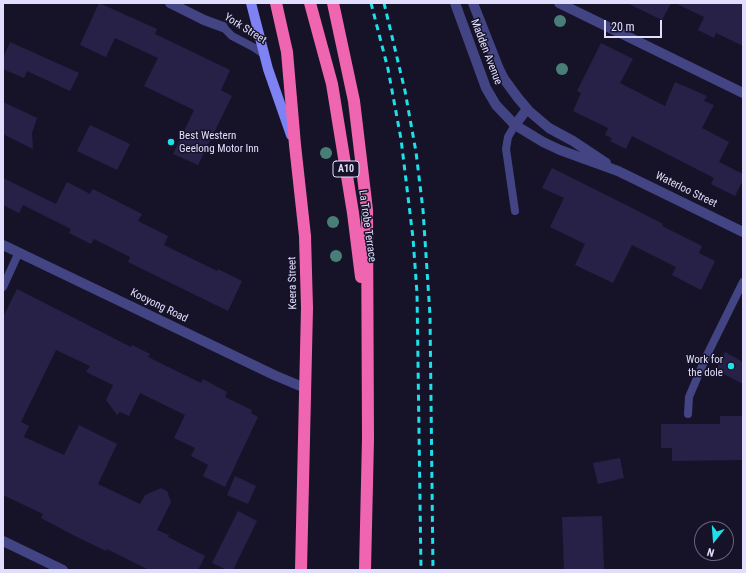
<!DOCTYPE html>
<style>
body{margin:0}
#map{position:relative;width:746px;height:573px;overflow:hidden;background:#161329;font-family:"Roboto Condensed",sans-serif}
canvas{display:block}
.frame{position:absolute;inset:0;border:4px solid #e0defc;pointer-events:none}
.north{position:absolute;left:694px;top:521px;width:40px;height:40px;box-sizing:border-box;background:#161329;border:1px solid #67647d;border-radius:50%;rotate:197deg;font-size:11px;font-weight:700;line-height:16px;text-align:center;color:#e0defc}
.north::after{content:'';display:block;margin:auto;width:14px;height:18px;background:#1de0e9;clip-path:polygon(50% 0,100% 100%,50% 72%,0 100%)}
.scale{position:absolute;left:604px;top:20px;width:58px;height:18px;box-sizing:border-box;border:2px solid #e0defc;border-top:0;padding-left:5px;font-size:12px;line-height:14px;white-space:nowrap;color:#e0defc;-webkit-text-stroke:3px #161329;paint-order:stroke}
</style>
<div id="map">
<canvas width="746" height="573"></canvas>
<div class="frame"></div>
<div class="north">N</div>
<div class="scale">20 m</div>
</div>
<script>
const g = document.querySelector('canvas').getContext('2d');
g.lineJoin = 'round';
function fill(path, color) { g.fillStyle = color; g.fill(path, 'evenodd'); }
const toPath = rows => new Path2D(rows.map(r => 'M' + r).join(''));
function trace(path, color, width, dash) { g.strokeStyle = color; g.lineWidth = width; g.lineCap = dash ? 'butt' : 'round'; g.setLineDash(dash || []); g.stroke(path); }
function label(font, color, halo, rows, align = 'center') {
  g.font = font + ' "Roboto Condensed",sans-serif'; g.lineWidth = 3; g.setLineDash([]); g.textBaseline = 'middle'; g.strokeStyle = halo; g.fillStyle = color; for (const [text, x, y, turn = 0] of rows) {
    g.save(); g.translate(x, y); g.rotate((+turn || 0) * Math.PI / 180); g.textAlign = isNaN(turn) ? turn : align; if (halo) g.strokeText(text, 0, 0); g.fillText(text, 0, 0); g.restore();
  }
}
fill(toPath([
 [99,3,157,29,155,34,230,70,221,90,232,96,198,165,173,154,194,110,144,86,158,58,115,38,106,57,80,45],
 [627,3,671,3,662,20],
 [675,3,743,3,743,46,716,33,714,38,698,30,704,17],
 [10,42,79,73,70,91,27,71,24,78,3,69,3,58],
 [601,43,633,59,620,83,665,106,675,82,707,96,704,101,714,105,702,128,729,142,719,162,743,174,743,180,735,196,711,184,714,178,632,136,626,149,610,141,612,138,605,135,608,128,573,111,581,93,577,91],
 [3,102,37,118,32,133,33,149,3,134],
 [90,125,130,144,117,170,77,151],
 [552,168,638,211,663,224,662,226,702,246,699,253,715,261,701,290,672,275,676,267,632,245,613,283,575,265,585,244,550,227,564,198,542,188],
 [3,178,56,204,67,182,90,194,93,189,142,214,138,221,168,236,164,245,217,271,218,269,242,281,228,311,128,262,130,257,94,239,91,244,69,233,71,229,23,205,19,213,3,205],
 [17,289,131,347,132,345,150,354,148,357,156,361,201,383,203,379,227,392,225,397,252,410,251,413,258,417,225,487,203,476,208,465,191,456,195,448,174,438,185,415,140,393,129,416,120,412,117,415,106,400,113,385,86,372,90,366,56,350,21,422,29,426,24,437,64,455,79,425,117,444,98,484,140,504,145,495,161,488,167,491,171,502,157,530,169,535,168,537,205,556,198,570,149,570,107,549,106,551,75,536,41,518,43,514,3,495,3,317],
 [725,352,743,362,743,384,716,370],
 [720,416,743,416,743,460,672,461,672,448,661,448,661,424,720,424],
 [620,458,624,478,598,484,593,463],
 [235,476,256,486,248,504,227,495],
 [238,511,257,521,233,570,227,570,212,563],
 [602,516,604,570,564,570,562,517]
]), '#272148');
trace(toPath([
 [223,27,232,36,253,47,265,55],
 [515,125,508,137,506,149,515,211],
 [3,287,19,252],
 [688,414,689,397,706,357,743,282]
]), '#434483', 8);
trace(toPath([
 [170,3,204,20,223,27],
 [455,3,486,88,496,105,515,125,543,142,560,150,618,171,743,232],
 [473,3,499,69,504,79,518,98,529,111,549,128,573,141,606,163],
 [559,3,743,93],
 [515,125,527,109],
 [3,245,274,375,305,388],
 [3,541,63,570]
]), '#434483', 10);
trace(toPath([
 [251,3,268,69,291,135]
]), '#7f82f2', 10);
trace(toPath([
 [276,3,287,52,295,145,305,236,307,308,301,570],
 [310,3,332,84,353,213,361,277],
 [333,3,354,101,367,210,368,439,365,570]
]), '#f065b0', 12);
trace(toPath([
 [371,3,388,69,401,139,413,238,417,293,421,570],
 [384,3,405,91,416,152,423,210,430,315,433,570]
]), '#1de0e9', 3, [6, 5]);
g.fillStyle = '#487e77';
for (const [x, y] of [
 [560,21],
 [562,69],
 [326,153],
 [333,222],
 [336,256]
]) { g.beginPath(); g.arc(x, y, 6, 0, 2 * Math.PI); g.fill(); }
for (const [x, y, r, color] of [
 [171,142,4,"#1de0e9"],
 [731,366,4,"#1de0e9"]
]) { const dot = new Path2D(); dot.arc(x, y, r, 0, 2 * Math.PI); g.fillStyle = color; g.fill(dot); trace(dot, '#161329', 1.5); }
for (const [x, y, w] of [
 [346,169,26]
]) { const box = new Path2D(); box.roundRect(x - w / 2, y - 8, w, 16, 3); g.fillStyle = '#161329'; g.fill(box); trace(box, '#e0defc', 1); }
label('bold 10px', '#e0defc', null, [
 ["A10",346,169]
]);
label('11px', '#e0defc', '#161329', [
 ["York Street",245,29,32],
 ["Madden Avenue",486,52,69],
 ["Waterloo Street",686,190,26],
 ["La Trobe Terrace",367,226,82],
 ["Keera Street",293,283,-91],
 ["Kooyong Road",159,306,26]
]);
label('11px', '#e0defc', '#161329', [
 ["Best Western",179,136],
 ["Geelong Motor Inn",179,149],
 ["Work for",723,360,"right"],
 ["the dole",723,373,"right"]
], 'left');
</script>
